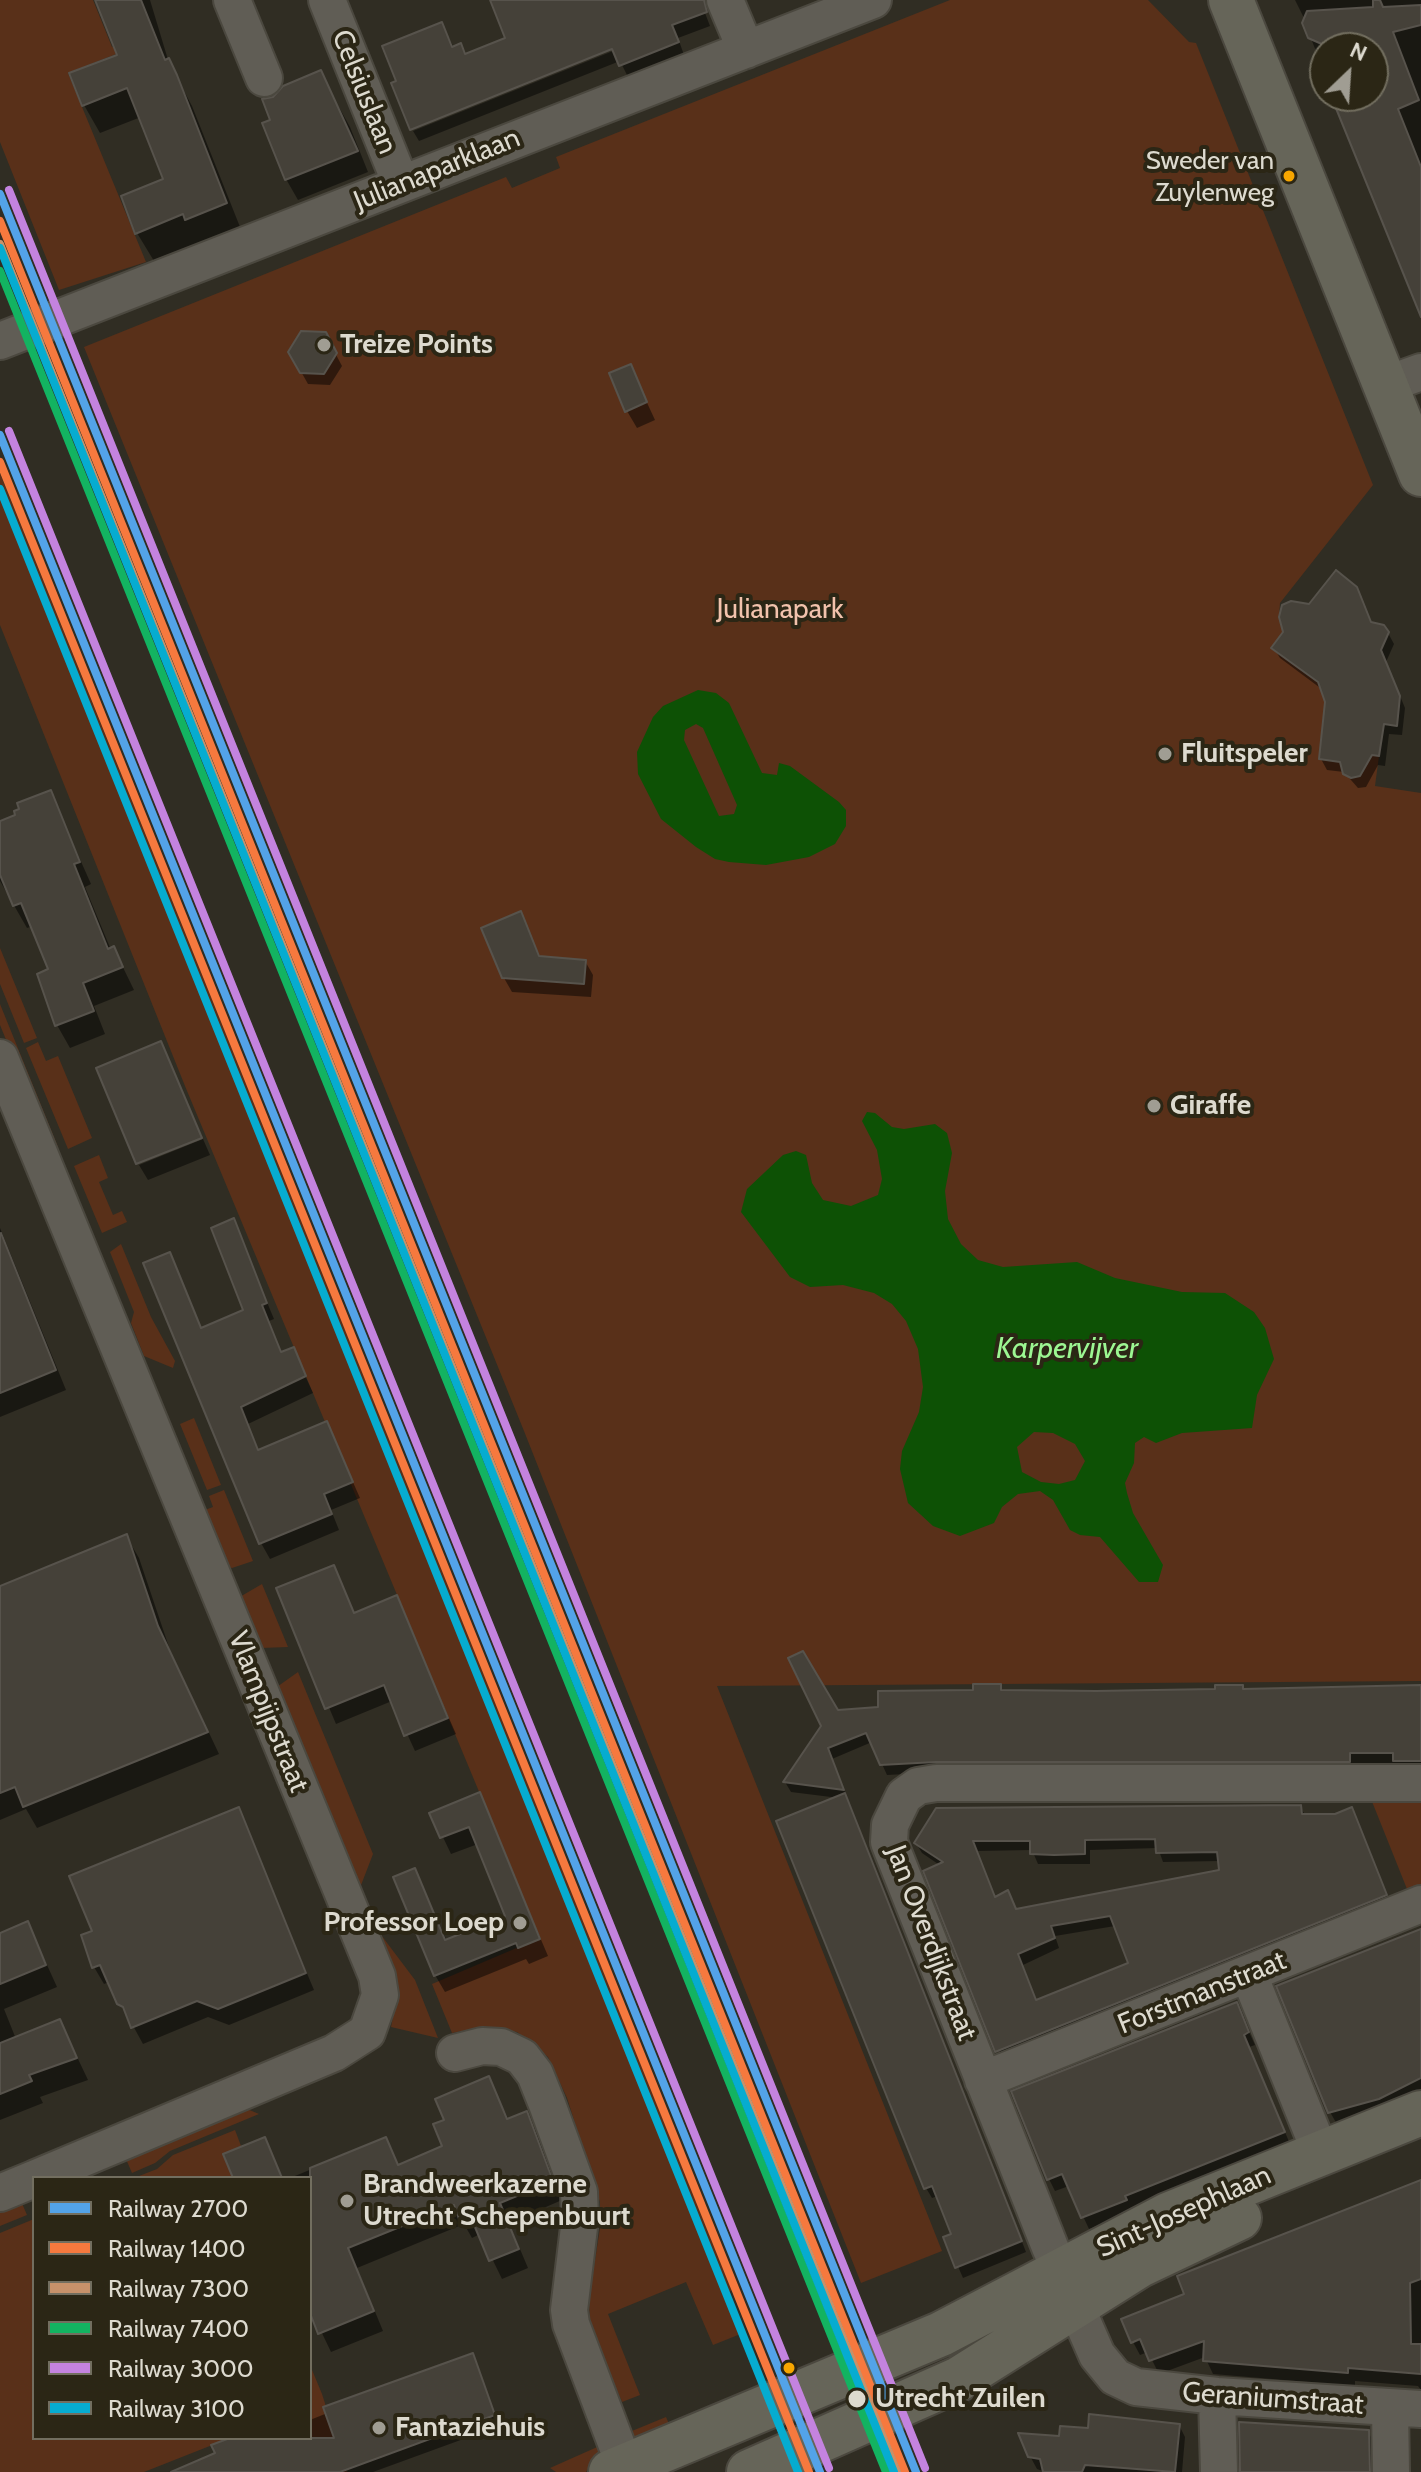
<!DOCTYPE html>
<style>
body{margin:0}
#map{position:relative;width:1421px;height:2472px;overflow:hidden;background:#302d23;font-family:Cabin,sans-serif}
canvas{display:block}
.legend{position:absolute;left:32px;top:2176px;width:280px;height:264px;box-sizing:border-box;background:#2b2615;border:2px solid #726e5f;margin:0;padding:10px 14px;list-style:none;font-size:24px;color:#dddacf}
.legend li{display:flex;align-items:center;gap:16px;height:40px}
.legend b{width:40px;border:2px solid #726e5f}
.north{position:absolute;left:1309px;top:32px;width:80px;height:80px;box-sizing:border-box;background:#2b2615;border:2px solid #726e5f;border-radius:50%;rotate:25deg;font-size:22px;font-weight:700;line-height:32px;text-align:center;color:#dddacf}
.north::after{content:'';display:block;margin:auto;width:28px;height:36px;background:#a09d93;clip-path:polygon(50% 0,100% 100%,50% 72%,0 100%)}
</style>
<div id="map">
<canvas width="1421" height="2472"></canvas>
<ul class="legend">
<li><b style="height:10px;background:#53a3e8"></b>Railway 2700</li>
<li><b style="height:10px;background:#f6793e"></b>Railway 1400</li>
<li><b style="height:10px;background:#c7916a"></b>Railway 7300</li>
<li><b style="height:10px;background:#13b361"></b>Railway 7400</li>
<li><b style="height:10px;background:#c483df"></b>Railway 3000</li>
<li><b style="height:10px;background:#06acd0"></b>Railway 3100</li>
</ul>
<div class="north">N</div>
</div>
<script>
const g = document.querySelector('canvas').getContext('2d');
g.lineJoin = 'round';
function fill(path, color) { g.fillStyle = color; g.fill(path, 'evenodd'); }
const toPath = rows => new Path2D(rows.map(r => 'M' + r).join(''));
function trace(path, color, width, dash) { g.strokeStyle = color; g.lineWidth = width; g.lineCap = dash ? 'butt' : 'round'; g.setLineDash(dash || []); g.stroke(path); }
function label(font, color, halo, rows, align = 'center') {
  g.font = font + ' Cabin,sans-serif'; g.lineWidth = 8; g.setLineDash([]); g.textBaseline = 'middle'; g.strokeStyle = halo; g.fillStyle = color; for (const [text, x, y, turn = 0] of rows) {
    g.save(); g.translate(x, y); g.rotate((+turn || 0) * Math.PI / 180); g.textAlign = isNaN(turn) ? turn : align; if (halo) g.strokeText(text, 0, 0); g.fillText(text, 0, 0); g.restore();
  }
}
fill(toPath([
 [0,0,93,0,112,47,154,31,157,38,68,73,146,262,59,290,0,142],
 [950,0,1148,0,1189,42,1196,43,1373,485,1280,603,1279,617,1286,629,1272,648,1317,679,1325,702,1319,759,1341,762,1343,774,1351,778,1360,776,1364,769,1366,759,1356,753,1379,756,1375,786,1421,793,1421,1681,717,1686,942,2251,861,2283,524,1431,84,347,506,177,512,188,560,168,556,157],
 [0,473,732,2290,727,2293,743,2333,713,2345,686,2282,608,2314,640,2395,622,2402,590,2328,589,2299,600,2228,600,2202,567,2098,548,2057,517,2032,482,2027,452,2033,432,1984,540,1938,185,1086,0,625],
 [0,948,37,1038,24,1043,0,984],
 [0,1004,58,1147,48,1142,0,1025],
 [38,1042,46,1061,58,1056,92,1138,68,1149,26,1048],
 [99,1155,108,1178,99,1182,113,1215,122,1211,127,1222,102,1233,74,1166],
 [121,1244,151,1317,175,1361,173,1368,144,1356,131,1323,134,1312,110,1252],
 [194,1418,221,1485,207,1490,180,1424],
 [224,1490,253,1561,232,1568,225,1566,202,1511,213,1507,209,1496],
 [262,1584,288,1647,261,1648,238,1598],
 [298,1672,373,1854,358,1893,274,1689],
 [1369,1794,1421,1799,1421,1889,1409,1894],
 [366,1915,415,1980,438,2038,391,2027,396,2002],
 [247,2109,259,2114,170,2151,155,2163,132,2173,126,2159],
 [235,2130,241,2146,223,2154,233,2178,134,2178,157,2169,173,2155],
 [21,2201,27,2215,0,2226,0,2210],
 [34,2219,34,2438,230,2438,144,2472,0,2472,0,2233],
 [310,2365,322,2394,347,2472,320,2472,310,2438],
 [666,2417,675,2438,651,2449,627,2433],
 [604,2444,586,2472,556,2472,550,2468]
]), '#593019');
fill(toPath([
 [698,690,716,693,729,703,762,773,777,775,779,763,790,766,839,802,846,810,846,826,835,844,809,857,766,865,729,862,715,859,696,847,661,819,638,774,637,752,653,717,663,706],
 [696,724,703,728,737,805,734,814,719,816,684,740,685,730],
 [867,1112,875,1113,892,1127,904,1129,935,1124,947,1133,952,1153,945,1191,948,1219,961,1244,978,1260,1003,1267,1077,1262,1115,1278,1182,1292,1225,1293,1254,1312,1265,1328,1274,1359,1257,1395,1252,1428,1182,1433,1156,1443,1144,1437,1135,1443,1134,1463,1125,1483,1127,1493,1133,1513,1163,1565,1158,1582,1139,1582,1100,1537,1080,1535,1070,1530,1053,1500,1040,1491,1018,1494,1002,1507,994,1523,960,1536,933,1526,908,1503,900,1469,902,1451,919,1412,923,1387,918,1349,906,1321,892,1304,874,1293,843,1285,810,1287,790,1277,741,1212,747,1189,783,1155,796,1151,806,1155,812,1183,823,1200,851,1206,878,1195,882,1179,877,1150,862,1121],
 [1034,1432,1053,1433,1075,1444,1085,1461,1075,1480,1059,1484,1041,1482,1022,1472,1017,1447]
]), '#0d5105');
fill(toPath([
 [97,0,150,0,169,63,192,106,242,232,203,247,201,242,154,261,137,233,165,180,141,117,100,133,84,105,119,56],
 [492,0,700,0,710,26,678,38,684,55,628,77,620,61,419,141,413,131,623,47,621,43,411,127,442,24,454,48,466,56,507,39],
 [1295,0,1421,0,1421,314,1334,96,1373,96,1373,48,1325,48,1325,74,1312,41,1315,40],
 [320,73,350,127,368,172,298,200,286,179,274,99],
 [325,334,342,366,330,385,308,384,290,352],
 [630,366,655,420,637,428,627,411],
 [1371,624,1388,633,1394,644,1386,662,1405,708,1402,735,1389,734,1385,766,1378,765,1366,787,1358,788,1344,772,1327,770,1321,759,1327,701,1323,690,1280,658,1274,648],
 [50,792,91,884,85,887,111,950,114,949,134,990,94,1006,105,1034,70,1048,57,1025,39,975,51,970,33,926,27,928,0,881,0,823,18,816],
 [521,914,541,959,585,961,593,975,591,997,512,992,504,978],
 [161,1043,202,1136,137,1162],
 [203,1139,210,1155,148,1180,139,1165],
 [233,1221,274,1319,269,1321,282,1354,293,1349,313,1393,248,1424,259,1451,327,1424,360,1498,331,1510,339,1530,270,1559,261,1543,169,1254,202,1329,246,1311],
 [0,1228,66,1390,0,1417],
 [126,1536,139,1558,170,1650,219,1754,37,1828,26,1809,0,1820,0,1588],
 [333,1567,355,1615,396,1598,456,1734,415,1751,392,1701,336,1724,279,1589],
 [1000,1686,1004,1692,1421,1687,1421,1771,1401,1771,1396,1763,1355,1763,1355,1772,943,1772,887,1775,872,1742,832,1759,1026,2252,963,2278,946,2239,954,2235,938,2196,932,2198,926,2188,779,1822,839,1798,791,1792,785,1782,837,1712,880,1708],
 [479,1795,548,1956,529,1964,526,1959,445,1992,435,1975,415,1870,447,1941,507,1917,478,1844,451,1854,432,1814],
 [1300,1807,1306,1816,1336,1816,1352,1810,1391,1905,1003,2061,941,1866,922,1853,916,1843],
 [1158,1848,1163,1862,1220,1861,1221,1872,1016,1911,995,1898,977,1851,1032,1850,1038,1864,1090,1864,1090,1850],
 [1115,1926,1130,1964,1037,2002,1023,1965,1059,1948,1055,1936],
 [238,1809,314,1990,229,2025,208,2017,143,2044,109,1982,104,1984,94,1967,84,1936,94,1932],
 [28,1923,57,1987,4,2009,16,2039,60,2021,88,2080,40,2097,43,2103,0,2120,0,1935],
 [1421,1931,1421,2095,1338,2126,1330,2112],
 [1236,2004,1255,2045,1249,2047,1290,2144,1130,2208,1132,2212,1089,2229,1069,2186,1055,2191,1049,2179,1014,2092],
 [489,2079,509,2120,526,2113,537,2133,562,2200,509,2223,528,2268,502,2279,480,2234,472,2238,464,2224,357,2268,383,2331,331,2352,310,2308,310,2178,290,2178,385,2139,399,2167,445,2147,446,2121],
 [264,2139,283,2178,235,2178],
 [1421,2182,1421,2390,1418,2386,1355,2381,1355,2386,1213,2374,1205,2357,1159,2374,1148,2352,1140,2355,1133,2342,1186,2295],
 [472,2355,499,2426,373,2472,173,2472,264,2438,310,2438,310,2420],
 [1179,2425,1185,2437,1182,2472,1045,2472,1037,2469,1030,2456,1061,2439,1090,2431],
 [1368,2432,1377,2447,1378,2472,1241,2472]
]), '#0007');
const building = toPath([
 [95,0,141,0,165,60,169,58,177,75,227,203,185,220,183,214,135,234,121,196,163,179,127,88,82,106,69,73,117,55,95,0],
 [490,0,704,0,707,12,672,25,679,42,619,66,612,49,410,130,391,83,396,81,382,46,442,22,452,47,461,43,465,54,505,38,490,0],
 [1373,0,1380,0,1383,7,1421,5,1421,25,1393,32,1419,100,1398,109,1421,167,1421,317,1331,96,1373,96,1373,48,1331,48,1308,38,1302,23,1307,11,1373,7,1373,0],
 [321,70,358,151,285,180,262,123,270,120,262,99,273,97,283,86,321,70],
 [301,331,326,332,337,353,324,374,300,373,288,352,301,331],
 [631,364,647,402,625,412,609,373,631,364],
 [1336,570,1357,587,1371,622,1384,625,1389,632,1381,650,1400,696,1397,726,1384,724,1379,756,1372,755,1360,776,1351,778,1343,774,1340,762,1319,759,1325,702,1318,682,1271,648,1283,632,1279,617,1282,605,1291,601,1309,604,1336,570],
 [51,790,80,862,74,864,108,949,114,946,123,967,83,983,94,1011,55,1026,37,974,48,969,21,903,13,906,0,875,0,821,15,815,14,811,19,809,17,803,51,790],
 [521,911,539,956,586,960,584,984,502,978,481,928,521,911],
 [161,1041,202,1138,136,1164,96,1068,161,1041],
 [234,1218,267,1303,262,1305,281,1352,294,1347,306,1376,241,1407,258,1450,327,1421,353,1482,324,1494,332,1514,259,1544,143,1263,170,1252,201,1328,243,1310,211,1228,234,1218],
 [1,1233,56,1370,0,1393,0,1234,1,1233],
 [127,1534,158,1626,208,1732,23,1807,15,1787,0,1793,0,1586,127,1534],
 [334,1565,354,1613,397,1595,448,1718,404,1736,384,1685,325,1709,276,1588,334,1565],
 [803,1651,838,1710,878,1707,878,1691,973,1690,973,1684,1001,1684,1001,1690,1096,1691,1215,1689,1215,1685,1243,1685,1243,1689,1421,1685,1421,1761,1393,1761,1393,1753,1350,1753,1350,1762,936,1762,880,1765,866,1733,828,1748,844,1790,783,1782,821,1726,788,1658,803,1651],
 [480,1792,540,1939,518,1948,516,1943,434,1976,393,1877,415,1868,445,1940,505,1916,469,1827,440,1838,429,1813,480,1792],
 [845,1793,1022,2241,955,2268,943,2237,951,2234,932,2186,924,2189,776,1821,845,1793],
 [1301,1805,1302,1814,1335,1814,1352,1807,1387,1895,995,2052,923,1871,943,1862,914,1843,936,1808,1301,1805],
 [1155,1839,1156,1853,1217,1852,1219,1870,1016,1909,1008,1890,995,1897,973,1841,1030,1841,1030,1854,1054,1855,1085,1854,1085,1840,1155,1839],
 [1110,1916,1128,1963,1036,2000,1018,1954,1055,1938,1051,1926,1110,1916],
 [239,1807,306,1973,218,2009,197,2001,131,2028,123,2007,117,2004,100,1965,92,1968,81,1935,92,1931,69,1876,239,1807],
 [28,1921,46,1965,0,1984,0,1933,28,1921],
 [1421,1929,1421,2078,1379,2099,1328,2113,1276,1986,1421,1929],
 [1237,2002,1249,2032,1244,2035,1285,2132,1125,2196,1127,2200,1081,2218,1062,2174,1047,2180,1011,2091,1237,2002],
 [60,2019,77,2058,29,2075,32,2081,0,2094,0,2043,60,2019],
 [489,2076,507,2119,527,2111,553,2181,500,2203,519,2249,489,2261,470,2215,459,2219,454,2205,348,2248,374,2311,318,2334,310,2313,310,2168,386,2137,398,2165,442,2146,433,2124,444,2120,435,2099,489,2076],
 [265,2137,282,2178,233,2178,223,2154,265,2137],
 [1421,2180,1421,2279,1410,2283,1411,2344,1421,2344,1421,2374,1348,2368,1348,2373,1203,2361,1204,2341,1149,2361,1140,2339,1131,2343,1121,2319,1184,2294,1177,2276,1421,2180],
 [473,2353,495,2415,340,2472,171,2472,215,2453,211,2445,230,2438,334,2438,323,2407,473,2353],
 [1089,2414,1180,2424,1175,2472,1085,2465,1082,2472,1043,2472,1040,2459,1028,2457,1018,2433,1059,2436,1060,2426,1088,2428,1089,2414],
 [1239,2422,1369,2430,1370,2472,1240,2472,1239,2422]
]);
fill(building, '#454139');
trace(building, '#57534c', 2);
const minor = toPath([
 [232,0,264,78],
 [327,0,401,184],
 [725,0,746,50],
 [0,341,873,0],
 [1385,385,1421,372],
 [0,1058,377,1976,380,1995,367,2032,334,2053,36,2178],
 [1421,1783,936,1783,918,1786,904,1796,890,1825,889,1842,1050,2247,1097,2355,1115,2377,1136,2387,1217,2396,1421,2409],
 [1249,1975,1321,2154],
 [455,2053,482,2046,501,2047,522,2057,535,2074,547,2104,579,2192,580,2219,569,2310,571,2324,627,2472],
 [983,2080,1421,1904],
 [0,2193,34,2179],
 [1217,2396,1219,2472],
 [1390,2408,1391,2472]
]);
const major = toPath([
 [1231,0,1421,474],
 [611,2472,941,2334,1168,2215,1421,2113],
 [749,2472,959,2379,1140,2265,1239,2218]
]);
trace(minor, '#4b483f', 40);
trace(major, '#4b483f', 48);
trace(minor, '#605d55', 36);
trace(major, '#666559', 44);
trace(toPath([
 [0,194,916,2472],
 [0,435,820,2472]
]), '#53a3e8', 8);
trace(toPath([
 [0,221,905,2472],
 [0,462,809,2472]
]), '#f6793e', 8);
trace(toPath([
 [0,244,897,2472]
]), '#c7916a', 8);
trace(toPath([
 [0,271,886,2472]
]), '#13b361', 8);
trace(toPath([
 [9,190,925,2468],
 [9,431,829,2468]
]), '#c483df', 8);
trace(toPath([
 [0,248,894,2472],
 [0,489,798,2472]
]), '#06acd0', 8);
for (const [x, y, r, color] of [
 [1289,176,7,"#f7a600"],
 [324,345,8,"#a09d93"],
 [1165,754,8,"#a09d93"],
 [1154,1106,8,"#a09d93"],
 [520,1923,8,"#a09d93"],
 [347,2201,8,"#a09d93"],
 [789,2368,7,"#f7a600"],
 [857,2399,10,"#dddacf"],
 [379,2428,8,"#a09d93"]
]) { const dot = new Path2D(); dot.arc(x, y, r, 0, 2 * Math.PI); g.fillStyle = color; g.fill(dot); trace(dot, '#2b2615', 3); }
label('26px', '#dddacf', '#2b2615', [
 ["Sweder van",1274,161],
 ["Zuylenweg",1274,193]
], 'right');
label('28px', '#dddacf', '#2b2615', [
 ["Celsiuslaan",364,92,68],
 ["Julianaparklaan",437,170,-22],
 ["Vlampijpstraat",268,1712,68],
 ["Jan Overdijkstraat",931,1943,69],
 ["Forstmanstraat",1202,1993,-22],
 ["Sint-Josephlaan",1184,2212,-24],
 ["Geraniumstraat",1273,2399,4]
]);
label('bold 28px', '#dddacf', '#2b2615', [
 ["Treize Points",340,345],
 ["Fluitspeler",1181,754],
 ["Giraffe",1170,1106],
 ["Professor Loep",504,1923,"right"],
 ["Brandweerkazerne",363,2185],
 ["Utrecht Schepenbuurt",363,2217],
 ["Fantaziehuis",395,2428]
], 'left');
label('28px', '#f2c2ac', '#2b2615', [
 ["Julianapark",780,610]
]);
label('bold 28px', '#dddacf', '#2b2615', [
 ["Utrecht Zuilen",875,2399]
], 'left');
label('italic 30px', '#9cf792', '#2b2615', [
 ["Karpervijver",1067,1349]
]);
</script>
